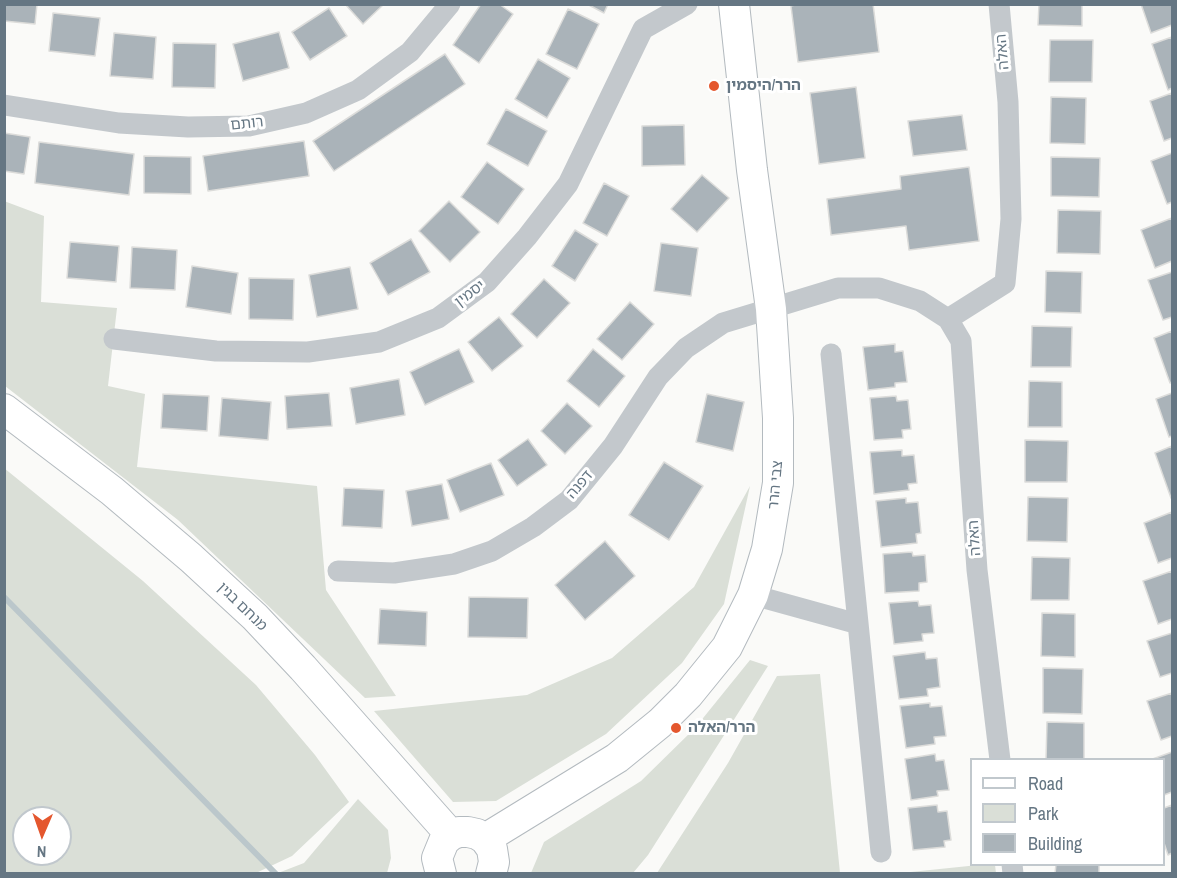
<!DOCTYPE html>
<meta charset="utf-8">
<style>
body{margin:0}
#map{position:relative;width:1177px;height:878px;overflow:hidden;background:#fafaf8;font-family:"Archivo Narrow",sans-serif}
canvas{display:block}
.frame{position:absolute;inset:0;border:6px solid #657683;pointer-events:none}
.legend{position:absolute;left:970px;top:758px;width:195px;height:108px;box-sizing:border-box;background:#fff;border:2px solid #c1c8cd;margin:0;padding:8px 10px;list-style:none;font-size:18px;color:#657683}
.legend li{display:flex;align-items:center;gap:12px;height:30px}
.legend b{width:30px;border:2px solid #c1c8cd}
.north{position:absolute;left:12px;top:806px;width:60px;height:60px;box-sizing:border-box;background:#fff;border:2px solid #c1c8cd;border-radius:50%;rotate:182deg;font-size:16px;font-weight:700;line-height:24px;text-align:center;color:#657683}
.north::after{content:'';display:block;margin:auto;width:21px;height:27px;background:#e4572e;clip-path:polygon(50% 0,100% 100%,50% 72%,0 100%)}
</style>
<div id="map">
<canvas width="1177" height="878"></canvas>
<div class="frame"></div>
<ul class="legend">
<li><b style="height:8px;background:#fff"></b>Road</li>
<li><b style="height:16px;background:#dadfd7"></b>Park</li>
<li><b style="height:16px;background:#aab3b9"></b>Building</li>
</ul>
<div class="north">N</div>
</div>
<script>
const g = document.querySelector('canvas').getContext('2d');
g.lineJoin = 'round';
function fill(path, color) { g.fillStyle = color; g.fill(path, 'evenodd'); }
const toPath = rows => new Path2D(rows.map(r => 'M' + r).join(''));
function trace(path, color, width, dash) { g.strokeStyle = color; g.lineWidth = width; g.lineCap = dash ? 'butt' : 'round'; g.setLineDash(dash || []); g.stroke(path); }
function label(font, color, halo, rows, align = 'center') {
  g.font = font + ' "Archivo Narrow","Noto Sans Hebrew",sans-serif'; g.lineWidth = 6; g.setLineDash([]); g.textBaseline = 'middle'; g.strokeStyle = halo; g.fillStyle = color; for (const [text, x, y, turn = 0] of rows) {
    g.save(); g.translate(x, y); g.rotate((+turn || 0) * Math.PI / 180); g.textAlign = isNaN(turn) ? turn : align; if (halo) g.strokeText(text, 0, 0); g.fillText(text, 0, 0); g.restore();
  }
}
fill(toPath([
 [4,201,44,216,41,302,117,308,108,386,145,394,137,467,317,486,326,590,396,696,365,698,178,520,5,386],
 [4,468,143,581,256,685,315,755,349,802,292,856,256,873,5,873],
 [24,818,60,818,60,854,24,854],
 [750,486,724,604,682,663,606,734,496,801,453,802,374,711,527,695,612,658,694,587],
 [750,660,768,666,648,855,633,873,531,873,544,842,641,781,695,728],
 [820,674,840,873,657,873,728,763,777,676],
 [358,799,388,830,391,858,387,873,278,873,304,863],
 [988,864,995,865,996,873,901,873]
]), '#dadfd7');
trace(toPath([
 [4,597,276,874]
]), '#bbc7cb', 6);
const building = toPath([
 [4,4,37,4,35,24,4,21,4,4],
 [345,4,384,4,363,24,345,4],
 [481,4,499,4,513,14,479,63,453,45,481,4],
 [587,4,608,4,604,13,587,4],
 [799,4,873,4,879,52,798,62,791,6,799,4],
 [1039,4,1082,4,1082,26,1038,25,1039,4],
 [1141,4,1172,4,1172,25,1151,33,1141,4],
 [329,8,347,36,310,60,292,32,329,8],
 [568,9,599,24,577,69,546,54,568,9],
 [53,13,100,18,95,56,49,51,53,13],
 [279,32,289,68,243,81,233,44,279,32],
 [114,33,156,37,153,79,110,76,114,33],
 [1172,37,1172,88,1168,90,1152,44,1172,37],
 [1050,40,1093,40,1092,82,1049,82,1050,40],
 [173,43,216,44,215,88,172,87,173,43],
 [445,54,465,84,334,171,313,141,445,54],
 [538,59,570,78,547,118,515,99,538,59],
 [856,87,865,158,819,164,810,93,856,87],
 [1172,93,1172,138,1164,141,1150,101,1172,93],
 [1051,97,1086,98,1085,144,1050,143,1051,97],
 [506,109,547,131,528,166,487,144,506,109],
 [962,115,967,150,913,156,908,121,962,115],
 [684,125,685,165,642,166,642,126,684,125],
 [4,133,30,137,24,174,4,171,4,133],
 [304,141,309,176,208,191,203,156,304,141],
 [39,142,134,154,129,195,35,183,39,142],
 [1172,153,1172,202,1167,204,1151,161,1172,153],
 [144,156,191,157,191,194,144,193,144,156],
 [1051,157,1100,158,1099,197,1051,196,1051,157],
 [487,162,524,189,498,224,461,197,487,162],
 [969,167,979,241,909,250,906,226,831,235,827,199,901,189,900,176,969,167],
 [702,175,729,198,697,232,671,209,702,175],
 [604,183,629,196,607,236,583,223,604,183],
 [449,201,480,232,450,262,419,231,449,201],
 [1058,210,1101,211,1100,254,1057,253,1058,210],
 [1172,218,1172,261,1155,268,1141,230,1172,218],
 [575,230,598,244,575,281,552,266,575,230],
 [411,239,430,272,388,295,370,263,411,239],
 [70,242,119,246,116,282,67,278,70,242],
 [661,243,698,248,691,296,654,291,661,243],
 [132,247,177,250,175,290,130,288,132,247],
 [192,266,238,273,231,314,186,307,192,266],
 [350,267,358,309,317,317,309,275,350,267],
 [1046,271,1082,272,1081,313,1045,312,1046,271],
 [1172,272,1172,317,1163,320,1148,280,1172,272],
 [249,278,294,279,293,320,249,319,249,278],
 [544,279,570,303,537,338,511,314,544,279],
 [630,302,654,324,622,360,597,339,630,302],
 [499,317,523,346,492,371,468,342,499,317],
 [1032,326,1072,327,1071,367,1031,367,1032,326],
 [1172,331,1172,382,1170,383,1154,338,1172,331],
 [895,344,895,352,903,351,907,382,895,383,895,387,868,390,863,347,895,344],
 [459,349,474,382,425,405,410,372,459,349],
 [593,349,625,376,599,407,567,381,593,349],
 [399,379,405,415,356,424,350,388,399,379],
 [1029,381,1062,382,1062,427,1028,427,1029,381],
 [329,393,332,426,287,429,285,396,329,393],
 [1172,393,1172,436,1169,437,1156,399,1172,393],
 [163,394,209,396,207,431,161,428,163,394],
 [707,394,744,402,733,451,696,442,707,394],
 [896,396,897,401,908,400,911,429,902,430,903,438,874,440,870,398,896,396],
 [222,398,271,402,268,440,219,436,222,398],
 [567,403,592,426,565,454,541,431,567,403],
 [528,439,547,465,517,486,498,460,528,439],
 [1025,440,1068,441,1067,482,1025,482,1025,440],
 [1172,446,1172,498,1171,498,1155,453,1172,446],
 [902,450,902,456,914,455,917,483,908,484,909,490,874,494,870,452,902,450],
 [664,462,703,486,669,540,629,515,664,462],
 [491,463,504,495,460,512,447,480,491,463],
 [442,484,449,519,412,526,406,491,442,484],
 [344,488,384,490,382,528,342,526,344,488],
 [1028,497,1068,498,1067,542,1027,541,1028,497],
 [906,498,906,503,918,502,921,533,916,534,917,543,881,547,876,501,906,498],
 [1172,512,1172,558,1158,563,1144,523,1172,512],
 [605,541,635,576,585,620,555,585,605,541],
 [912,552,913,556,925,555,927,582,919,583,919,591,885,593,883,554,912,552],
 [1032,557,1070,558,1069,600,1031,600,1032,557],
 [1172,571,1172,619,1158,624,1143,581,1172,571],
 [469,597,528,598,527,638,468,637,469,597],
 [918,601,919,606,931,605,934,633,922,634,923,641,894,644,889,603,918,601],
 [380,609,427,612,426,646,378,644,380,609],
 [1042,613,1075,614,1075,657,1041,656,1042,613],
 [1172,633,1172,673,1160,677,1147,641,1172,633],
 [925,652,926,659,937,658,940,687,927,689,928,696,899,699,893,656,925,652],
 [1043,668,1083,669,1082,714,1043,713,1043,668],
 [1172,693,1172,736,1161,740,1147,701,1172,693],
 [930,703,930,707,942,706,946,736,934,737,935,744,906,748,900,706,930,703],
 [1047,722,1084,723,1084,760,1046,760,1047,722],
 [1172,752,1172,792,1164,795,1164,760,1150,760,1172,752],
 [935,754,936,761,944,760,949,790,937,791,938,796,911,800,905,759,935,754],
 [937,805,938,812,947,811,951,840,944,841,945,847,913,850,908,808,937,805],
 [1172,805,1172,853,1168,855,1164,843,1164,808,1172,805],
 [1056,864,1099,864,1099,874,1055,874,1056,864]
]);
fill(building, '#aab3b9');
trace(building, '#dcdcda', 1.5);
const secondary = toPath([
 [4,409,112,491,191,558,255,617,303,668,451,835],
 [485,839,617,758,660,723,688,695,727,647,753,595,767,549,778,483,778,418,771,309,752,170,734,4],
 [441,874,437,858,444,841,451,835,459,832,468,832,477,834,485,839,492,849,494,862,491,874]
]);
trace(secondary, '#b3babf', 32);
trace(toPath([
 [4,105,119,123,188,127,249,126,306,113,358,90,410,52,450,4],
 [948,319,1005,283,1011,219,1008,102,999,4],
 [114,339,216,351,308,352,379,342,438,318,487,282,527,237,568,184,643,29,687,4],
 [831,354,881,852],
 [338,571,394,573,454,564,492,551,533,527,569,500,613,446,658,377,686,348,723,323,838,288,879,288,920,301,948,319,961,341,977,570,1000,760],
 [753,595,858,624],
 [1012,864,1013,874]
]), '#c3c8cc', 21);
trace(secondary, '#fff', 30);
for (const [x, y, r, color] of [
 [714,86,6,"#e4572e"],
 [676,728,6,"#e4572e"]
]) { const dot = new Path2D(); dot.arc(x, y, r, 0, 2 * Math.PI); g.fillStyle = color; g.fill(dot); trace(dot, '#fff', 2); }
label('15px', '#657683', '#fff', [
 ["האלה",1003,52,-95],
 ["רותם",247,124,-6],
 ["יסמין",470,294,-37],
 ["דפנה",580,485,-49],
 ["צבי הרר",776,485,-85],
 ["האלה",975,538,-94],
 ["מנחם בגין",242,607,44]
]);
label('bold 15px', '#657683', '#fff', [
 ["הרר/היסמין",726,86],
 ["הרר/האלה",688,728]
], 'left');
</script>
